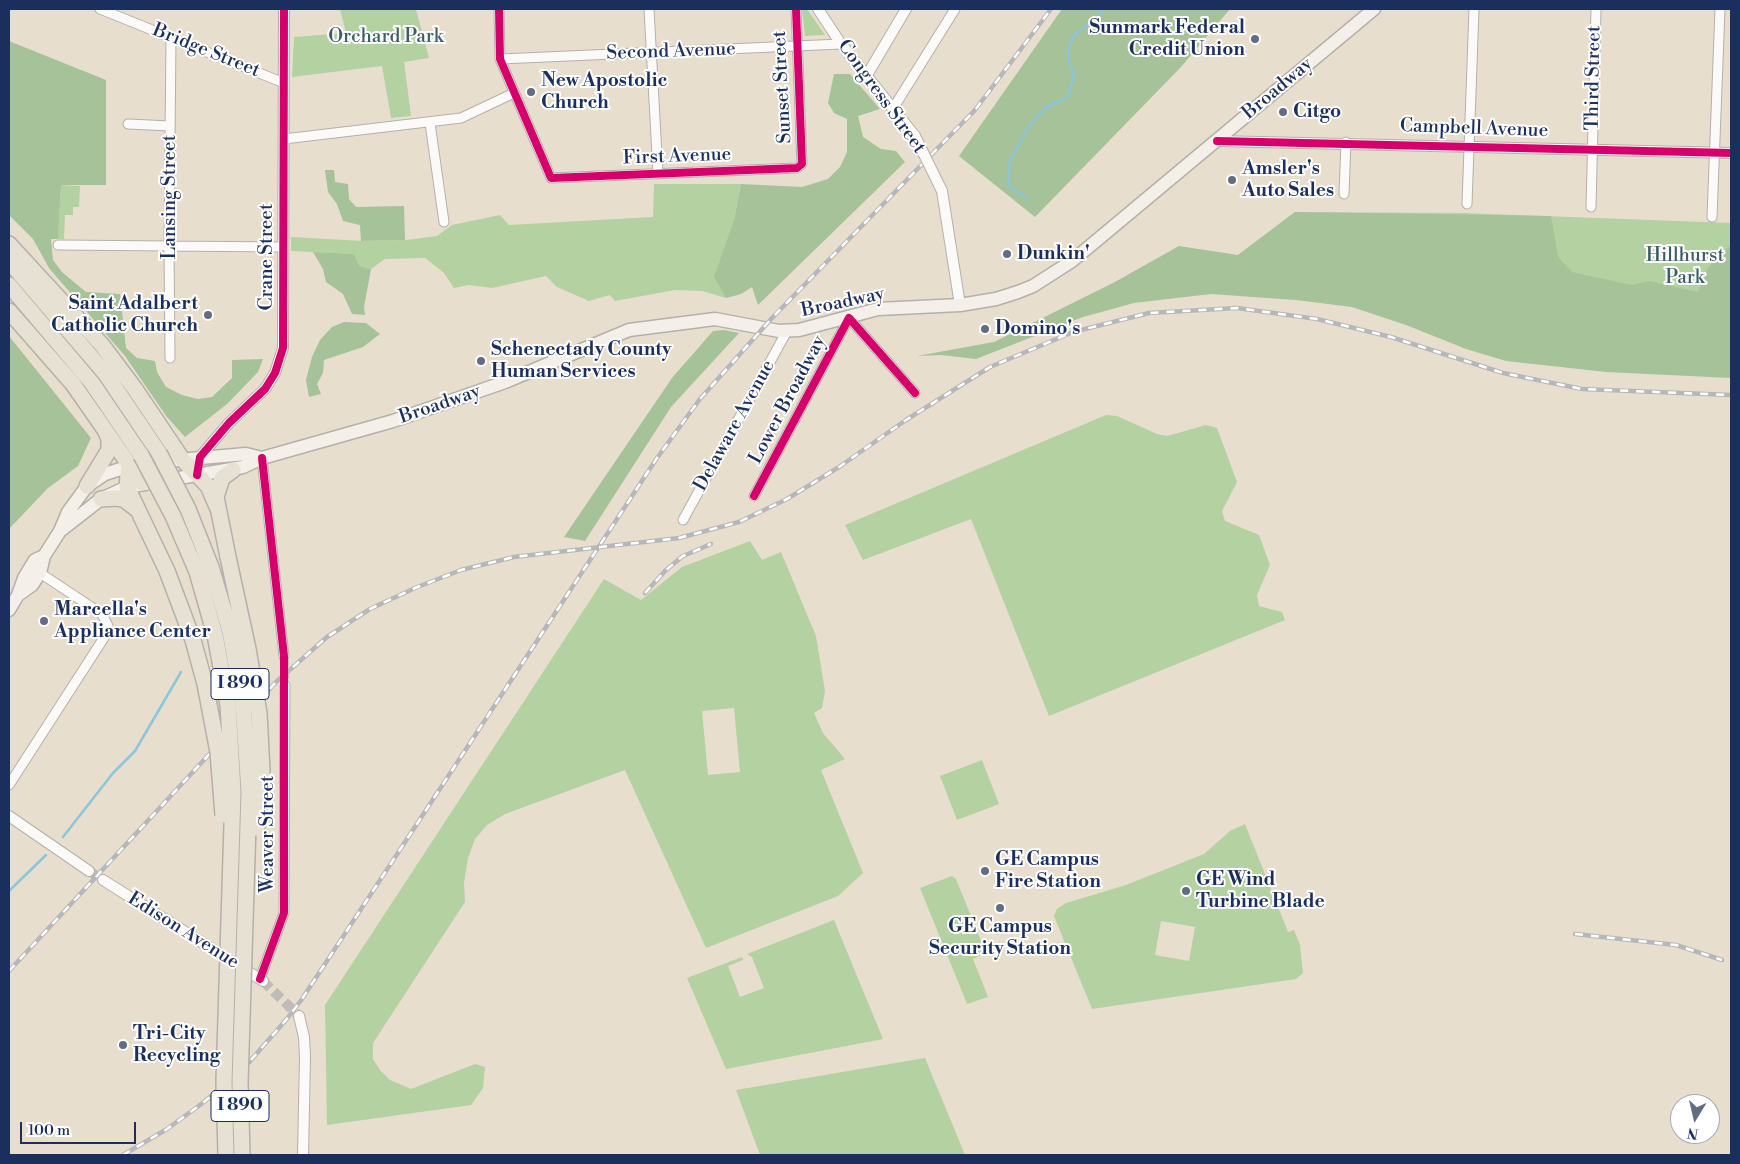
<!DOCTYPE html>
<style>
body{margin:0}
#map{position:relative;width:1740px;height:1164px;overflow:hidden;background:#e8dece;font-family:"Libre Bodoni",serif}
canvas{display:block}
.frame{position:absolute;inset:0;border:10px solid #1b2f5e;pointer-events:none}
.north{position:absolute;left:1670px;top:1094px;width:50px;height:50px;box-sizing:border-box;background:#fff;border:1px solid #a4acbf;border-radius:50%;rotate:189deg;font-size:14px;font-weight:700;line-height:20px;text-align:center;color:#1b2f5e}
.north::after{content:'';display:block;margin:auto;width:18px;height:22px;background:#636c85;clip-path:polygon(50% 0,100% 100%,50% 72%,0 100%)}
.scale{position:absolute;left:20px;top:1122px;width:116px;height:22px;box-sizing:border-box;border:2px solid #1b2f5e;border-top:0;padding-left:6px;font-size:15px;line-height:18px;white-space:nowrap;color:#1b2f5e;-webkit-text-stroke:4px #fff;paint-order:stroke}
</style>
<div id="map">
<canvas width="1740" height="1164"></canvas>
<div class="frame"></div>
<div class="north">N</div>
<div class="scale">100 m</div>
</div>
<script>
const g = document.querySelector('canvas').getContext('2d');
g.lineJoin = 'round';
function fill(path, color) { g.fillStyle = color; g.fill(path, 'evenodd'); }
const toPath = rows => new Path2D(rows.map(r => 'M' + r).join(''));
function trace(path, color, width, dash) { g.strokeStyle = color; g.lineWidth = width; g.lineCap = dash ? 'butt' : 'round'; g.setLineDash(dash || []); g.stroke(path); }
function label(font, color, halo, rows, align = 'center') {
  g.font = font + ' "Libre Bodoni",serif'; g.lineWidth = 4; g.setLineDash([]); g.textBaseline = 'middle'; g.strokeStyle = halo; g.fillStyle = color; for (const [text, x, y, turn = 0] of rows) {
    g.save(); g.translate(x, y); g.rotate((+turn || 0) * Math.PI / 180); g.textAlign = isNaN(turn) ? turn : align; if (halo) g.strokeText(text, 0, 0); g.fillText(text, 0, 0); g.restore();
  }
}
fill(toPath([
 [340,9,416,9,429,58,404,62,411,116,391,118,382,66,292,77,294,37,346,33],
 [802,9,807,9,825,35,805,36],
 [654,184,741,184,734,220,715,277,726,298,702,291,675,290,615,301,610,295,589,301,557,287,546,276,492,288,469,285,454,288,444,273,425,258,385,259,371,269,358,266,354,254,291,251,291,237,363,241,406,240,437,236,452,225,500,215,509,225,653,217],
 [61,185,80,186,79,207,73,207,73,215,65,215,64,239,58,239],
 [1295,212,1463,213,1731,223,1731,318,1238,255],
 [1106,415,1117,416,1157,434,1167,436,1206,425,1217,428,1237,482,1222,511,1225,521,1259,535,1270,565,1257,595,1259,606,1282,612,1285,620,1049,716,971,519,863,560,845,525],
 [750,541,762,560,781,552,816,636,825,691,822,708,814,713,823,733,845,759,821,770,863,873,838,896,706,948,625,770,505,814,487,825,475,839,468,858,464,883,465,902,373,1043,373,1059,380,1070,390,1080,411,1089,475,1064,485,1067,483,1088,471,1105,327,1125,325,1005,604,579,641,600,682,567],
 [734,708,740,772,708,775,702,711],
 [982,760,999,804,957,820,940,776],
 [1245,824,1288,932,1294,930,1300,945,1303,973,1296,979,1092,1009,1054,916,1057,909,1066,903,1126,885,1204,854,1230,831],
 [1161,921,1195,927,1189,961,1155,955],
 [952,876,956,879,986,953,973,959,988,997,967,1004,920,888],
 [834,920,883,1039,726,1069,687,978,742,957,743,960,728,966,740,997,764,988,752,957,747,954],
 [925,1058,965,1155,760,1155,736,1090]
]), '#b4d1a1');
fill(toPath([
 [1062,9,1230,9,1181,67,1035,217,959,156],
 [9,41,106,80,106,185,61,185,58,239,51,239,53,260,62,272,86,292,120,294,126,348,137,358,155,361,157,372,166,387,182,395,198,399,212,397,232,378,232,360,263,359,258,372,227,404,185,437,167,417,125,356,49,268,33,239,9,215],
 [834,74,850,74,880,109,858,116,863,137,881,149,896,151,905,162,758,305,752,287,741,294,726,298,714,277,734,220,741,184,802,187,828,179,840,167,847,152,847,119,834,113,828,103],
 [325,170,334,170,335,182,348,184,349,199,356,207,404,206,405,240,361,241,360,225,343,221,337,204,328,192],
 [1295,212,1551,216,1558,257,1572,272,1631,285,1649,281,1698,292,1708,268,1731,245,1731,378,1606,372,1506,361,1466,349,1406,325,1352,307,1296,300,1211,294,1134,303,1083,317,976,359,941,355,917,356,994,342,1113,283,1179,246,1238,255],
 [313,252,354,254,359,266,371,269,364,307,365,315,352,314,343,294,326,282,323,269],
 [344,322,366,323,380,334,363,347,324,360,323,373,317,384,321,394,309,397,306,380,312,357,320,340,332,327],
 [724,330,739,333,671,407,585,541,564,537,672,378,713,331],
 [9,336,91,438,78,466,48,488,9,529]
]), '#a5c298');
trace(toPath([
 [1027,199,1008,185,1010,160,1031,123,1048,106,1067,98,1074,76,1068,56,1069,46,1075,34,1093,21,1104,9],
 [63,837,113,773,135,751,181,672],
 [9,891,46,855]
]), '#8bc6db', 2.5);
trace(toPath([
 [284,656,285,685]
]), '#bfbbb8', 9, [9, 4.5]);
trace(toPath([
 [89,871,103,880],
 [263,981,299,1016]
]), '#bfbbb8', 10, [10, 5]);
const minor = toPath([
 [100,9,284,83],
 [499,9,500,59,551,178,797,168,802,164,796,9],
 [649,9,658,174],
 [500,59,841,44],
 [894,107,955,9],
 [430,123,444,222],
 [128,124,170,126],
 [284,139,461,118,514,93],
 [1344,194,1346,142],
 [1467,204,1474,9],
 [1591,207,1596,9],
 [1712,217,1720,9],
 [58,245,282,247],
 [170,358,169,247,171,37],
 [262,458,284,656],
 [754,496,849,318,915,393],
 [683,520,787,331],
 [9,785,107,633,108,626,102,614,40,573],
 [260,979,284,913,285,685]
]);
const tertiary = toPath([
 [818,9,841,44,915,136],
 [867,75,906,9],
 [1217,141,1731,153],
 [942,191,960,305],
 [199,462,200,457,229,423,265,389,275,373,283,348,284,9],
 [9,816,89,871],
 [103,880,263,981],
 [299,1016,304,1037,305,1057,303,1155]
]);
const secondary = toPath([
 [156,462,246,454,262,458],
 [60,531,101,499,127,487,243,467,262,458,393,421,505,382,629,330,715,319,779,331,799,330,878,309,960,305,996,299,1018,292,1033,286,1072,261,1374,9],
 [18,595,32,585,40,573,44,556,60,531,68,512,87,486,105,474,136,464],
 [9,610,18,595,24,578,35,560,44,556]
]);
const motorway = toPath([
 [9,244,102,345,135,389,182,459,208,486,218,509],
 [9,261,105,373,159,453],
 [9,285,92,383,141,455],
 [9,311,73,384,142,483],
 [129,464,127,487,167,571],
 [87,486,109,450,109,439,106,432],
 [101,499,117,498,125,500,138,510],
 [228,557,216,497,222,478,233,470]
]);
trace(minor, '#b4b0aa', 11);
trace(tertiary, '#b4b0aa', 12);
trace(secondary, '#b4b0aa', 15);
trace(motorway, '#b4b0aa', 18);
trace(minor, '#fcfaf8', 9);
trace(tertiary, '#fcfaf8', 10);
trace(secondary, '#f4f0e9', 12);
trace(motorway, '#e7e1d4', 15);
const rail = toPath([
 [645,593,666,570,683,556,711,544],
 [1575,934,1676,945,1722,960],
 [9,971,276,682,327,637,370,609,415,588,461,570,514,557,679,538,739,522,787,499,839,467,906,420,990,367,1073,332,1149,313,1237,308,1317,319,1391,337,1503,373,1582,389,1731,395],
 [123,1155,167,1129,204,1102,244,1068,286,1020,302,999,657,458,700,399,772,318,975,110,1051,9]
]);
trace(rail, '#b6b7ba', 4.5);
trace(rail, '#fff', 2.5, [8]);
const tertiaryBridge = toPath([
 [915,136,942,191]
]);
const motorwayBridge = toPath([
 [159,453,188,509,211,567,230,631,243,703,249,792,240,1082,242,1155],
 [141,455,173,516,197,572,215,635,228,705,233,792,224,1082,226,1155],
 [228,557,248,649,259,713,262,771,257,828],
 [167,571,193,640,205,684,218,752,223,815]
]);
trace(tertiaryBridge, '#b4b0aa', 12, []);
trace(motorwayBridge, '#b4b0aa', 18, []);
trace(tertiaryBridge, '#fcfaf8', 10);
trace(motorwayBridge, '#e7e1d4', 15);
trace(toPath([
 [499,9,500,59,551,178,797,168,802,164,796,9],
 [1217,141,1731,153],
 [197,475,200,457,229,423,265,389,275,373,283,348,284,9],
 [754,496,849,318,915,393],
 [260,979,284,913,284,656,262,458]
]), '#d6006c', 8);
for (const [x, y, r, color] of [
 [1255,39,5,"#636c85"],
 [531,92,5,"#636c85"],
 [1283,112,5,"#636c85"],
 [1232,180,5,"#636c85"],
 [1007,254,5,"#636c85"],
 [208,315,5,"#636c85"],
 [985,329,5,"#636c85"],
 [481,361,5,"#636c85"],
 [44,621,5,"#636c85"],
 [985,871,5,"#636c85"],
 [1186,891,5,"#636c85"],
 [1000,908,5,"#636c85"],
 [123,1045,5,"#636c85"]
]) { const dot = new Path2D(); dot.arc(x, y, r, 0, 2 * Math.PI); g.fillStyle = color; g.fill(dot); trace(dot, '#fff', 2); }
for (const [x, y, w] of [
 [240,684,58],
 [240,1106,58]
]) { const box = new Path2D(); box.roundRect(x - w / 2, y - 15.5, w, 31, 4); g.fillStyle = '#fff'; g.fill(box); trace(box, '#1b2f5e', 1); }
label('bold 18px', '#1b2f5e', null, [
 ["I 890",240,684],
 ["I 890",240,1106]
]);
label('bold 19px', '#1b2f5e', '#fff', [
 ["Sunmark Federal",1245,28,"right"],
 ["Credit Union",1245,50,"right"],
 ["New Apostolic",541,81],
 ["Church",541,103],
 ["Citgo",1293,112],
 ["Amsler's",1242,169],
 ["Auto Sales",1242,191],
 ["Dunkin'",1017,254],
 ["Saint Adalbert",198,304,"right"],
 ["Catholic Church",198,326,"right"],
 ["Domino's",995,329],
 ["Schenectady County",491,350],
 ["Human Services",491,372],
 ["Marcella's",54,610],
 ["Appliance Center",54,632],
 ["GE Campus",995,860],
 ["Fire Station",995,882],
 ["GE Wind",1196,880],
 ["Turbine Blade",1196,902],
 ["GE Campus",1000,927,"center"],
 ["Security Station",1000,949,"center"],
 ["Tri-City",133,1034],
 ["Recycling",133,1056]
], 'left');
label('19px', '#3c5d67', '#fff', [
 ["Orchard Park",386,37],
 ["Hillhurst",1685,256],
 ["Park",1685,278]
]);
label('19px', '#1b2f5e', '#fff', [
 ["Bridge Street",206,51,22],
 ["Second Avenue",671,52,-2],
 ["Third Street",1594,78,-89],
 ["Sunset Street",783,87,-93],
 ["Broadway",1278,89,-40],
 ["Congress Street",881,97,54],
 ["Campbell Avenue",1474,129,2],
 ["First Avenue",677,157,-2],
 ["Lansing Street",170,197,-90],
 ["Crane Street",267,257,-90],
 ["Broadway",843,303,-12],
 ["Lower Broadway",788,400,-62],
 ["Broadway",440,405,-19],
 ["Delaware Avenue",735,426,-61],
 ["Weaver Street",268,834,-90],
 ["Edison Avenue",183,931,32]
]);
</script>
